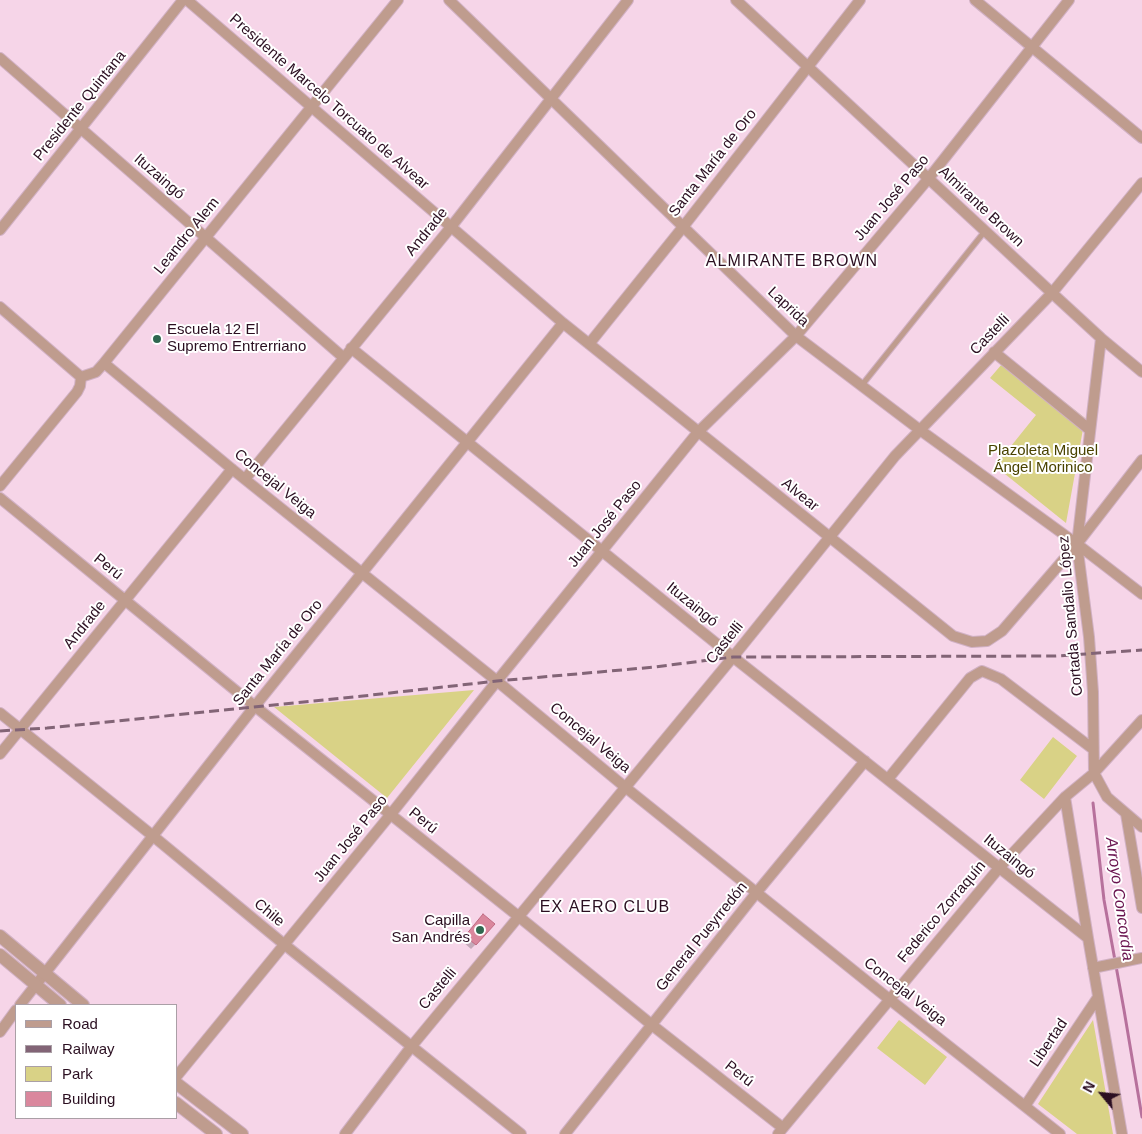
<!DOCTYPE html>
<meta charset="utf-8">
<style>
body{margin:0}
#map{position:relative;width:1142px;height:1134px;overflow:hidden;background:#f6d5e8;font-family:Arial,sans-serif}
canvas{display:block}
.legend{position:absolute;left:15px;top:1004px;width:162px;height:115px;box-sizing:border-box;background:#fff;border:1px solid #aa9fa6;margin:0;padding:6px 9px;list-style:none;font-size:15px;color:#2b0f21}
.legend li{display:flex;align-items:center;gap:10px;height:25px}
.legend b{width:25px;border:1px solid #aa9fa6}
.north{position:absolute;left:1077px;top:1069px;width:50px;height:50px;-webkit-text-stroke:4px #fff;paint-order:stroke;rotate:298deg;font-size:14px;font-weight:700;line-height:20px;text-align:center;color:#2b0f21}
.north::after{content:'';display:block;margin:auto;width:18px;height:22px;background:#2b0f21;clip-path:polygon(50% 0,100% 100%,50% 72%,0 100%)}
</style>
<div id="map">
<canvas width="1142" height="1134"></canvas>
<ul class="legend">
<li><b style="height:6px;background:#bf9c8e"></b>Road</li>
<li><b style="height:6px;background:#826476"></b>Railway</li>
<li><b style="height:14px;background:#d9d286"></b>Park</li>
<li><b style="height:14px;background:#da879d"></b>Building</li>
</ul>
<div class="north">N</div>
</div>
<script>
const g = document.querySelector('canvas').getContext('2d');
g.lineJoin = 'round';
function fill(path, color) { g.fillStyle = color; g.fill(path, 'evenodd'); }
const toPath = rows => new Path2D(rows.map(r => 'M' + r).join(''));
function trace(path, color, width, dash) { g.strokeStyle = color; g.lineWidth = width; g.lineCap = dash ? 'butt' : 'round'; g.setLineDash(dash || []); g.stroke(path); }
function label(font, color, halo, rows, align = 'center') {
  g.font = font + ' Arial,sans-serif'; g.lineWidth = 4; g.setLineDash([]); g.textBaseline = 'middle'; g.strokeStyle = halo; g.fillStyle = color; for (const [text, x, y, turn = 0] of rows) {
    g.save(); g.translate(x, y); g.rotate((+turn || 0) * Math.PI / 180); g.textAlign = isNaN(turn) ? turn : align; if (halo) g.strokeText(text, 0, 0); g.fillText(text, 0, 0); g.restore();
  }
}
fill(toPath([
 [1008,357,1085,418,1066,523,995,466,1036,415,990,378],
 [474,690,387,798,274,707],
 [1053,737,1077,756,1044,799,1020,780],
 [899,1020,947,1057,925,1085,877,1048],
 [1093,1020,1113,1134,1077,1134,1038,1104]
]), '#d9d286');
fill(toPath([
 [479,920,476,944,471,949,462,941]
]), '#0003');
trace(toPath([
 [1093,803,1104,900,1124,1010,1142,1117]
]), '#b7719c', 3);
const building = toPath([
 [483,914,495,924,476,945,465,936,483,914]
]);
fill(building, '#da879d');
trace(building, '#bf6b82', 1);
const service = toPath([
 [862,385,985,231]
]);
const minor = toPath([
 [187,0,563,323,953,636,972,642,987,641,1002,631,1077,544,1142,460],
 [449,0,796,336,920,430,1077,544,1142,594],
 [736,0,1052,293,1101,338,1142,372],
 [975,0,1142,138],
 [0,58,344,358],
 [0,230,183,0],
 [0,307,81,377],
 [1101,338,1077,544,1089,637,1093,692,1094,773,1107,797,1142,827],
 [589,344,683,227,860,0],
 [351,348,733,657,1088,938],
 [994,352,1090,430],
 [104,363,232,469,497,681,625,787,889,999,1060,1134],
 [245,479,451,227,628,0],
 [0,486,77,392,80,386,81,377,96,372,104,363,398,0],
 [0,498,257,708,518,916,652,1025,783,1128],
 [0,713,153,836,285,945,521,1134],
 [0,754,232,469],
 [888,779,970,678,982,671,1001,679,1093,749],
 [1065,797,1088,938,1122,1134],
 [1126,814,1142,908],
 [1093,968,1142,958],
 [20,1005,255,706,563,323],
 [0,1032,16,1010],
 [176,1077,391,814,497,681,698,432,796,336,929,178,1069,0],
 [1025,1106,1098,997],
 [345,1134,411,1047,733,657,895,456,1052,293,1142,183],
 [565,1134,757,892,865,761],
 [778,1134,999,868,1065,797,1094,773,1142,720]
]);
const tertiary = toPath([
 [0,936,83,1005],
 [0,955,60,1005],
 [176,1083,242,1134],
 [176,1103,216,1134]
]);
trace(service, '#d1b1c4', 7);
trace(minor, '#d1b1c4', 12);
trace(tertiary, '#d1b1c4', 14);
trace(service, '#bf9c8e', 5);
trace(minor, '#bf9c8e', 10);
trace(tertiary, '#bf9c8e', 12);
trace(toPath([
 [0,731,47,728,363,696,497,681,655,667,733,657,1056,656,1142,650]
]), '#826476', 3, [10, 5]);
for (const [x, y, r, color] of [
 [157,339,5,"#2f674f"],
 [480,930,5,"#2f674f"]
]) { const dot = new Path2D(); dot.arc(x, y, r, 0, 2 * Math.PI); g.fillStyle = color; g.fill(dot); trace(dot, '#fff', 2); }
label('15px', '#2b0f21', '#fff', [
 ["Presidente Marcelo Torcuato de Alvear",329,102,41],
 ["Presidente Quintana",80,106,-51],
 ["Santa María de Oro",713,163,-52],
 ["Ituzaingó",159,177,41],
 ["Juan José Paso",892,198,-50],
 ["Almirante Brown",981,207,43],
 ["Andrade",427,232,-51],
 ["Leandro Alem",187,236,-51],
 ["Laprida",788,307,43],
 ["Castelli",990,335,-46],
 ["Concejal Veiga",275,484,39],
 ["Alvear",800,495,39],
 ["Juan José Paso",605,524,-51],
 ["Perú",108,567,39],
 ["Ituzaingó",692,605,39],
 ["Cortada Sandalio López",1071,616,-95],
 ["Andrade",85,625,-51],
 ["Castelli",725,643,-51],
 ["Santa María de Oro",278,653,-51],
 ["Concejal Veiga",590,738,40],
 ["Perú",423,821,39],
 ["Juan José Paso",351,839,-51],
 ["Ituzaingó",1009,857,39],
 ["Federico Zorraquín",942,912,-50],
 ["Chile",269,913,40],
 ["General Pueyrredón",702,937,-51],
 ["Castelli",438,989,-50],
 ["Concejal Veiga",905,992,38],
 ["Libertad",1049,1043,-56],
 ["Perú",739,1074,38]
]);
label('15px', '#2b0f21', '#fff', [
 ["Escuela 12 El",167,330],
 ["Supremo Entrerriano",167,347],
 ["Capilla",470,921,"right"],
 ["San Andrés",470,938,"right"]
], 'left');
label('15px', '#4a4300', '#fff', [
 ["Plazoleta Miguel",1043,451],
 ["Ángel Morinico",1043,468]
]);
g.letterSpacing = '1px';
label('16px', '#2b0f21', '#fff', [
 ["ALMIRANTE BROWN",792,262],
 ["EX AERO CLUB",605,908]
]);
g.letterSpacing = '0px';
label('italic 16px', '#69134f', '#fff', [
 ["Arroyo Concordia",1119,899,82]
]);
</script>
